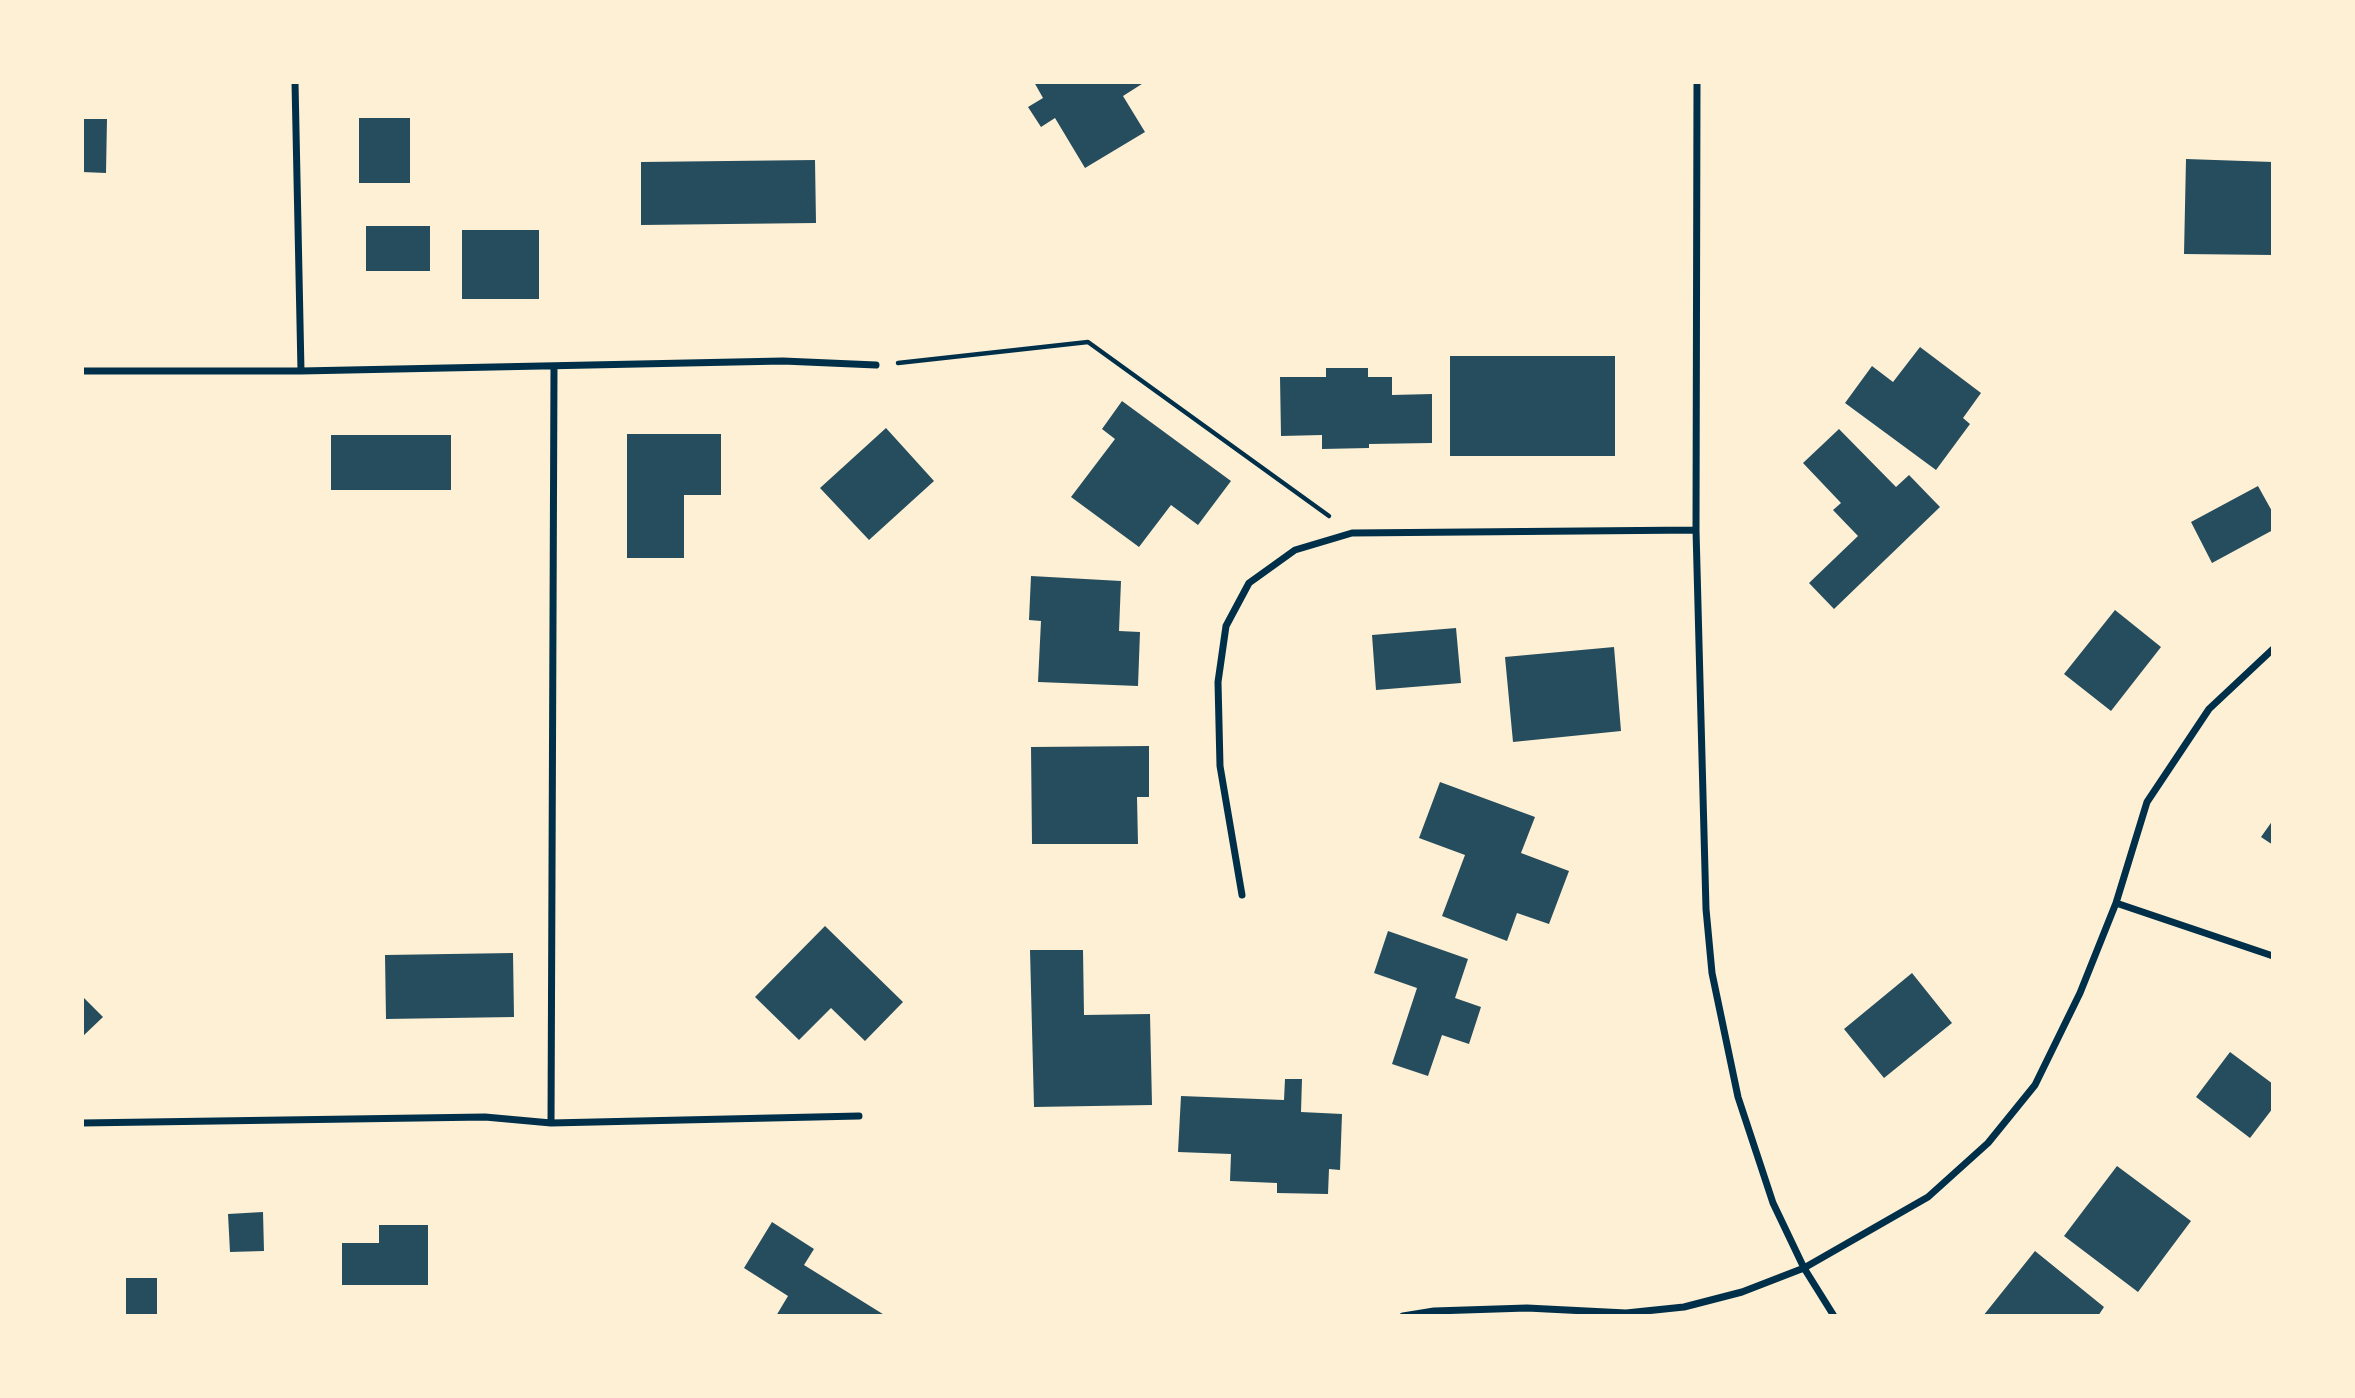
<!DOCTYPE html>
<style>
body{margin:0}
#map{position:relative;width:2355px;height:1398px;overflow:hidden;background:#fdf0d5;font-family:Raleway,sans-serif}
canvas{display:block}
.frame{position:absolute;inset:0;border:84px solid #fdf0d5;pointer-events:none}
</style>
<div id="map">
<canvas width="2355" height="1398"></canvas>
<div class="frame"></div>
</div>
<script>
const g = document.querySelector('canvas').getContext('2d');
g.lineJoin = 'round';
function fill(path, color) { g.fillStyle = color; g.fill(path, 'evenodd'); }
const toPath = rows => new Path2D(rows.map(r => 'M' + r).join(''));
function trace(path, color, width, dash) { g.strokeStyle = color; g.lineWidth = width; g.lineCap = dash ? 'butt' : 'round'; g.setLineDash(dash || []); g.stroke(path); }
fill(toPath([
 [1034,82,1145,82,1123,96,1145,132,1085,168,1055,118,1041,127,1028,107,1043,98],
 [359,118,410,118,410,183,359,183],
 [82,119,107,119,106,173,82,172],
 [2186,159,2273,162,2273,255,2184,254],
 [815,160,816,223,641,225,641,162],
 [366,226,430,226,430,271,366,271],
 [462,230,539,230,539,299,462,299],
 [1920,347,1981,393,1963,418,1970,424,1936,470,1845,403,1872,366,1893,382],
 [1450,356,1615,356,1615,456,1450,456],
 [1326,368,1368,368,1368,377,1392,377,1392,395,1432,394,1432,443,1369,444,1369,448,1322,449,1322,435,1281,436,1280,377,1326,377],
 [1122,401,1231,481,1198,525,1171,505,1139,547,1071,497,1115,439,1102,429],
 [886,428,934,481,869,540,820,488],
 [1839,429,1896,487,1909,475,1940,507,1834,609,1809,583,1858,536,1833,510,1841,503,1803,463],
 [627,434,721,434,721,495,684,495,684,558,627,558],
 [331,435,451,435,451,490,331,490],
 [2258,486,2273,513,2273,530,2212,563,2191,522],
 [1031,576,1121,581,1119,631,1140,632,1138,686,1038,682,1041,621,1029,620],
 [2115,610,2161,647,2111,711,2064,674],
 [1456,628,1461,683,1376,690,1372,635],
 [1614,647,1621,731,1513,742,1505,657],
 [1149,746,1149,797,1137,797,1138,844,1032,844,1031,747],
 [1440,782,1535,817,1521,853,1569,871,1549,924,1517,913,1507,941,1442,916,1465,855,1419,838],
 [2273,820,2273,845,2261,837],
 [825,926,903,1002,865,1041,831,1008,799,1040,755,997],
 [1388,931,1468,959,1455,998,1481,1007,1469,1044,1442,1035,1428,1076,1392,1064,1417,988,1374,973],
 [1030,950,1083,950,1084,1015,1150,1014,1152,1105,1034,1107],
 [513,953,514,1017,386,1019,385,955],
 [1912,973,1952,1023,1884,1078,1844,1029],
 [82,996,103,1017,82,1037],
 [2230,1052,2273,1084,2273,1108,2250,1138,2196,1097],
 [1285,1079,1302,1079,1301,1112,1342,1114,1340,1170,1329,1169,1328,1194,1277,1193,1277,1183,1230,1181,1231,1154,1178,1152,1181,1096,1284,1100],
 [2117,1166,2191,1221,2138,1292,2064,1236],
 [263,1212,264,1251,230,1252,228,1214],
 [772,1222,814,1249,804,1265,886,1316,776,1316,788,1296,744,1268],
 [379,1225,428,1225,428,1285,342,1285,342,1243,379,1243],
 [2035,1251,2104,1307,2098,1316,1983,1316],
 [126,1278,157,1278,157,1316,126,1316]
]), '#264d5e');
trace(toPath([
 [898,363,1088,342,1329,516]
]), '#003049', 4.5);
trace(toPath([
 [295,82,301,371],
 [1697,82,1696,530,1706,909,1712,973,1738,1097,1773,1203,1804,1268,1834,1316],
 [82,371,301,371,783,361,876,365],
 [1242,895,1220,766,1218,682,1226,626,1249,583,1295,550,1352,533,1696,530],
 [2116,903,2273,956],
 [82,1123,485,1117,551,1123,859,1116],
 [551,1123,554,366],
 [1403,1316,1434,1311,1527,1308,1626,1313,1684,1307,1742,1292,1804,1268,1928,1197,1988,1143,2035,1085,2080,993,2116,903,2147,802,2209,709,2273,649]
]), '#003049', 7);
</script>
